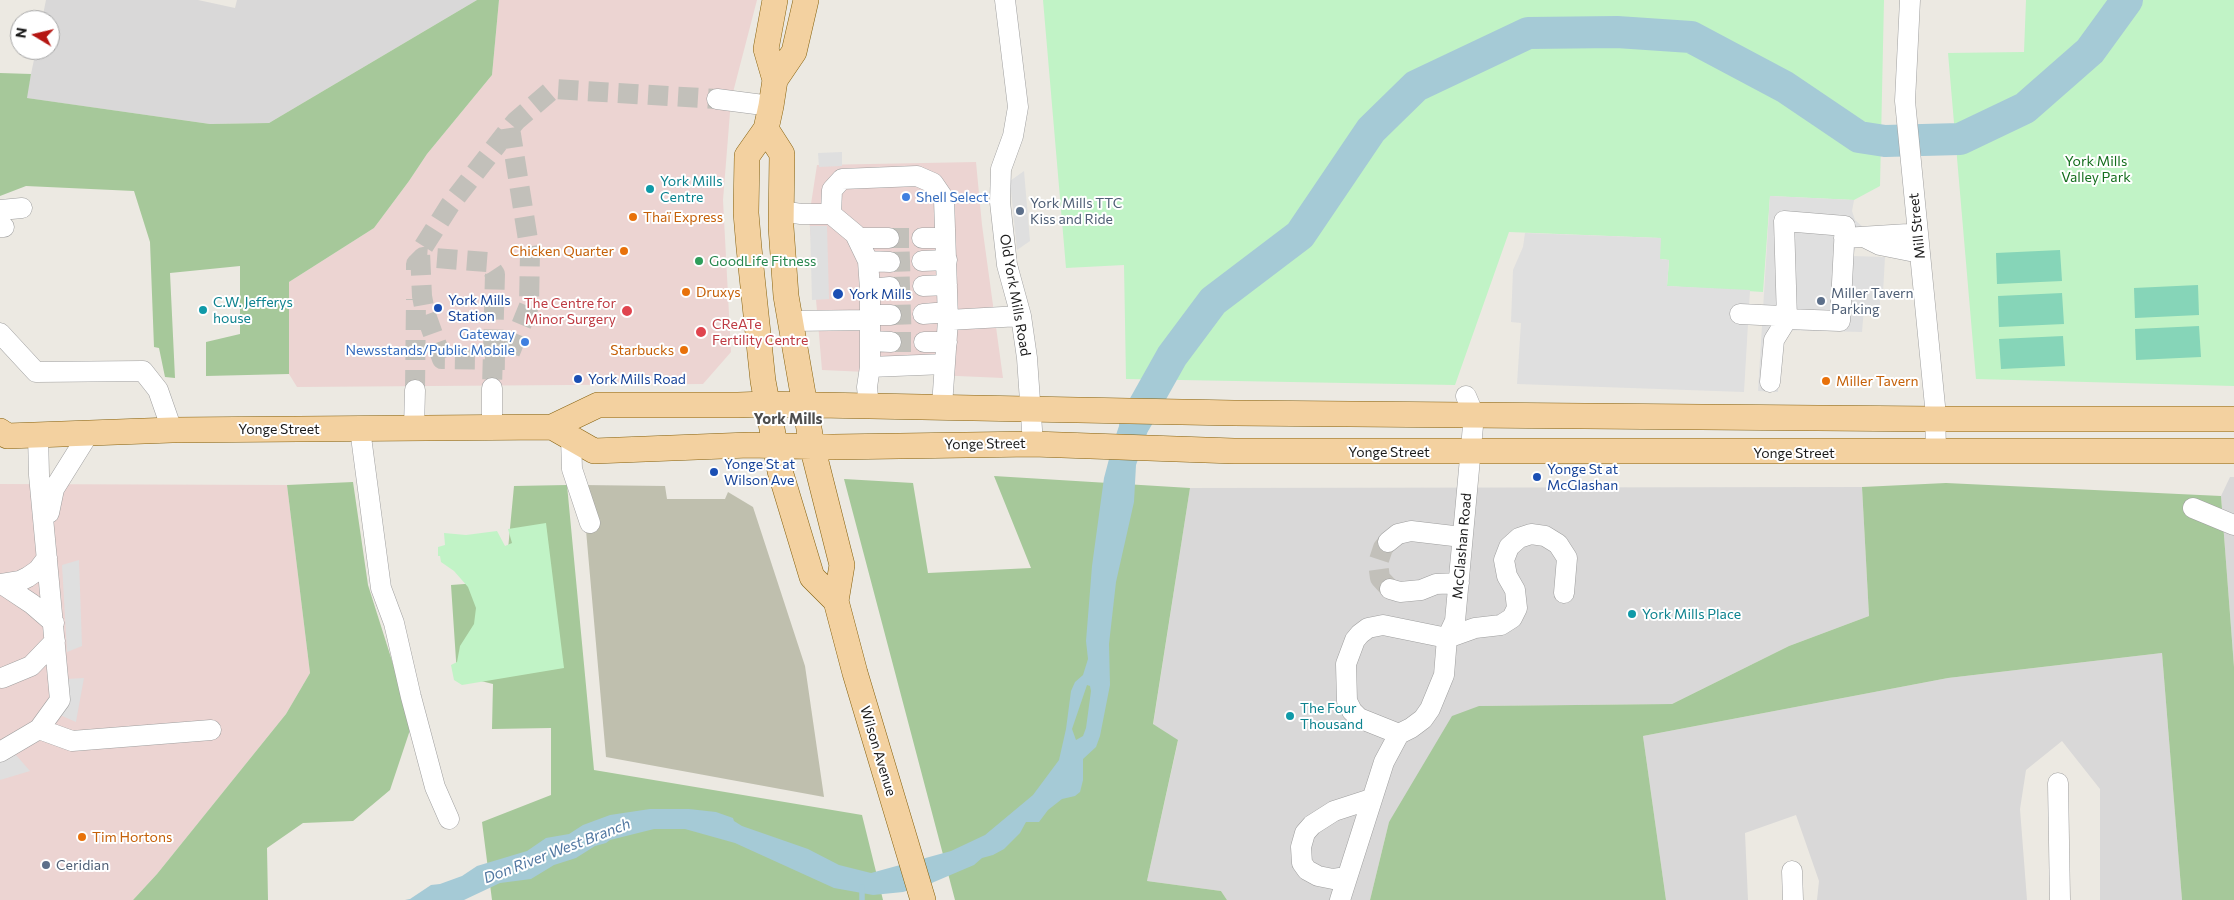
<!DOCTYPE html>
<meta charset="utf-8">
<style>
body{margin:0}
#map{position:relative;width:2234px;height:900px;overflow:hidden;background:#ece9e2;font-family:Commissioner,sans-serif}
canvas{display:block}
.north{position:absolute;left:10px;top:10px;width:50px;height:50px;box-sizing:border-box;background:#fff;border:1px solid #a4a4a4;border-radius:50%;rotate:279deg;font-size:14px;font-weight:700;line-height:20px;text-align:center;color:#1b1b1b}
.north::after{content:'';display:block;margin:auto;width:18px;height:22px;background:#b51612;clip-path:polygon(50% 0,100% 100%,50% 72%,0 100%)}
</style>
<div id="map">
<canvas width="2234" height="900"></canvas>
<div class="north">N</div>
</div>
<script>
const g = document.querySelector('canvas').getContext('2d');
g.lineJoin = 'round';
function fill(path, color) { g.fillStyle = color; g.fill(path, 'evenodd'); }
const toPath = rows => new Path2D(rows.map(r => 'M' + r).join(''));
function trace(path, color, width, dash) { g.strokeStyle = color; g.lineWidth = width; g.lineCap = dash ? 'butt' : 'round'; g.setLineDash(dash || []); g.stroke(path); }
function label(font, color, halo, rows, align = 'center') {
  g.font = font + ' Commissioner,sans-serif'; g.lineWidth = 4; g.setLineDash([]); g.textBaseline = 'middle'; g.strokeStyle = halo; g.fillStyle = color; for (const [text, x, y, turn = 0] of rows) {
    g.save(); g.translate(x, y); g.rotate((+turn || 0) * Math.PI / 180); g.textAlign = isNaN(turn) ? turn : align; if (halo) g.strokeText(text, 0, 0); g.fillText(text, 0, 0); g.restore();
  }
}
fill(toPath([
 [46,0,198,0,235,8,237,0,477,0,269,123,210,124,26,98,36,50,50,50,50,20,42,20],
 [2230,477,2234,477,2234,667,2221,496],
 [1862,487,1869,616,1789,646,1672,704,1479,706,1389,822,1370,900,1227,900,1221,891,1147,881,1178,741,1153,725,1190,488],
 [2162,653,2182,900,2100,900,2100,789,2062,741,2026,770,2020,809,2027,900,1817,900,1819,881,1796,815,1745,833,1748,900,1666,900,1643,736,1948,678]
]), '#d9d8d8');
fill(toPath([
 [499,0,757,0,731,100,723,200,731,352,703,384,297,387,289,374,289,282,374,228,409,181,427,154,492,75],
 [976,162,982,225,1003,378,822,370,809,217,817,165],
 [0,484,287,485,310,673,286,714,157,874,133,900,0,900]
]), '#ecd4d2');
fill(toPath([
 [582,485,665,486,667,499,725,499,728,492,753,507,805,666,824,797,606,757]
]), '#bfbfae');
fill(toPath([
 [477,0,499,0,492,75,427,154,409,181,374,228,289,282,289,374,206,376,206,342,240,334,240,266,170,273,175,378,165,377,159,348,154,347,150,242,134,191,26,186,0,196,0,73,31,74,27,98,210,124,269,123],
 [994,476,1190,488,1153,724,1178,740,1147,881,1221,891,1227,900,955,900,844,479,913,483,928,573,1031,568],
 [353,482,368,585,412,724,390,790,353,821,303,823,267,848,268,900,133,900,157,874,286,714,310,673,287,485],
 [1946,483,2221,496,2234,667,2234,900,2182,900,2162,653,1948,678,1643,736,1666,900,1370,900,1389,822,1452,716,1479,706,1672,704,1789,646,1869,616,1862,487],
 [567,485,594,770,862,815,883,900,492,900,482,822,551,795,551,728,492,729,493,684,457,675,451,585,505,581,514,486]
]), '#a6c89a');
fill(toPath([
 [1043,0,1884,0,1880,186,1854,200,1770,196,1763,292,1667,286,1669,260,1660,259,1660,238,1509,232,1455,385,1126,379,1124,265,1066,268],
 [2026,0,2234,0,2234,386,1976,379,1948,53,2024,52],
 [546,523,564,668,462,685,454,680,451,665,457,662,460,646,474,624,476,608,468,587,454,571,441,562,440,556,438,556,438,547,445,545,444,533,466,535,497,531,505,546,512,543,508,529]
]), '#c1f3c6');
fill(toPath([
 [2060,250,2062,281,1997,284,1996,253],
 [2198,285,2199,315,2135,318,2134,288],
 [2062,293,2064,324,1999,327,1998,296],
 [2199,326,2201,357,2136,360,2135,329],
 [2063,336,2065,366,2001,369,1999,339]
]), '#86d5b8');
fill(toPath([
 [842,152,842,166,819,167,818,153],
 [1024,171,1030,241,1017,250,1010,181],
 [1770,196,1854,200,1852,211,1855,220,1864,228,1852,256,1885,257,1883,293,1880,293,1880,308,1864,308,1862,332,1781,330,1778,392,1758,391],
 [810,226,827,226,829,299,812,300],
 [1525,233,1661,238,1660,259,1669,260,1667,286,1750,290,1744,392,1517,384,1521,323,1511,322,1513,270,1523,247],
 [79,560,82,646,67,652,62,565],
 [84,678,76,722,60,715,67,679],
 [16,755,30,771,0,780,0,760]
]), '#dfdfdf');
fill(toPath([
 [1157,383,1152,419,1136,465,1134,502,1116,582,1109,644,1110,685,1100,736,1096,747,1083,759,1083,780,1080,792,1075,796,1062,799,1048,810,1039,822,1026,822,1020,833,1004,849,993,855,982,858,974,865,927,885,903,892,873,895,834,888,735,843,685,829,654,829,610,840,606,843,595,846,576,858,554,865,531,879,500,883,464,900,405,900,410,899,431,885,440,884,462,876,477,866,527,851,546,838,569,834,583,825,610,815,650,809,689,809,716,812,733,818,734,821,742,826,808,849,839,865,871,873,951,851,985,835,1033,795,1059,760,1066,729,1071,691,1075,682,1083,675,1088,659,1086,641,1092,566,1104,478,1113,444,1123,414],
 [1087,685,1090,686,1091,691,1086,728,1083,736,1076,740,1072,729]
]), '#a5cad6');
trace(toPath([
 [862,887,862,900]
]), '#a5cad6', 5.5);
trace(toPath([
 [1135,422,1172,356,1213,301,1300,235,1371,130,1416,86,1528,33,1617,32,1691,37,1785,87,1859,137,1885,141,1960,139,2025,108,2090,51,2127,0]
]), '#a5cad6', 32);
trace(toPath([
 [510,128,530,252,529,306,507,360,442,359,425,312,422,296,420,252,450,205,510,128,516,121,553,89,717,99],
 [889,238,922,238],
 [890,262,922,261],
 [416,270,416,264,423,257,487,262,495,274,492,388],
 [890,287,923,286],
 [891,315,923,314],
 [891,342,924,342],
 [415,390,416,299],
 [1388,542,1383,548,1378,563,1380,578,1390,589]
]), '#c2c0ba', 20, [20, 10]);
const minor = toPath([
 [1005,0,1018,107,1013,136,1001,169,1000,202,1007,265,1021,316,1027,358,1033,444],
 [1910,0,1905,101,1935,406,1936,453],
 [717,99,771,106],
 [0,210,22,208],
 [781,211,801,214,831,214,855,234,868,261,870,289,870,367,867,387,869,407],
 [831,214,832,190,842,179,917,176,933,183,944,199,948,320],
 [0,227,4,227],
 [857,238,889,238],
 [922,238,945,238],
 [1844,238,1908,234,1918,243,1910,251,1880,245,1866,238],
 [868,261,890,262],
 [922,261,947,260],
 [923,286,947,285],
 [870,289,890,287],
 [923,314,948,312],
 [1740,314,1781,316,1787,319,1840,321,1845,226,1784,221,1787,319,1774,340,1770,382],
 [870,315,891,315],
 [790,321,870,320],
 [0,333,36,372,143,371,158,390,172,430],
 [870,341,891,342],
 [924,342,947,342],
 [870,367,945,364],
 [492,388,492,428],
 [942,406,948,320,1021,316],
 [414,428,415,390],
 [360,429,381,588,394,623,411,697,435,787,449,819],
 [571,438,572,469,590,523],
 [2193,508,2234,525],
 [49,513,54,489,89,433],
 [1388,542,1398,534,1411,531,1462,537],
 [0,584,20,581,28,577,38,570,47,558],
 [2,584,32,604,54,623],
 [1390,589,1400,592,1421,590,1436,584,1459,583],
 [2,678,31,666,55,641],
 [39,729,72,741,211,730],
 [1399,734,1359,718,1352,711,1347,701,1346,664,1355,640,1360,634,1368,628,1383,625,1447,638,1475,628,1501,625,1512,618,1517,608,1515,590,1507,576,1504,560,1509,547,1519,538,1531,534,1545,536,1558,544,1567,558,1564,593],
 [0,752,39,729,60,700,39,475,38,435],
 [2058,783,2060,900],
 [1792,871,1793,900],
 [1347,877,1333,879,1318,876,1307,870,1302,863,1301,847,1305,833,1312,825,1334,811,1371,799],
 [1340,900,1384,762,1399,734,1411,728,1423,719,1430,709,1444,675,1447,638,1455,621,1474,415,1466,396]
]);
const major = toPath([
 [775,0,766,49,775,80,771,106,766,129,747,156,746,213,749,248,763,381,780,471,812,577,836,601],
 [775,80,794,52,806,0],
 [766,129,782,154,781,227,786,296,812,446,842,565,836,601,855,673,923,900],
 [552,427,594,451,749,445,833,447,1033,444,1234,451,2234,451],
 [0,431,7,436,172,430,552,427,598,405,738,405,766,404,1234,413,1935,419,2234,419]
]);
trace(minor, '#9f9f9f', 21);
trace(major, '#86610d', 26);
trace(minor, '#fff', 20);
trace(major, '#f3d1a0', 25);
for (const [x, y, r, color] of [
 [650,189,5,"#0f9aa8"],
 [906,197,5,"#3f7fe0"],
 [1020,211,5,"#5c6f8a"],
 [633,217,5,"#e8710a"],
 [624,251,5,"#e8710a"],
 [699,261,5,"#2e9e5b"],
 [686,292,5,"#e8710a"],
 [838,294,6,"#1a4fb4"],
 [1821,301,5,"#5c6f8a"],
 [438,308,5,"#1a4fb4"],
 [203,310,5,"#0f9aa8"],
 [627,311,6,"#e0444e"],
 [701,332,6,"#e0444e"],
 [525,342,5,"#3f7fe0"],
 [684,350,5,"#e8710a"],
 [578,379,5,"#1a4fb4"],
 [1826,381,5,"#e8710a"],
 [714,472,5,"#1a4fb4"],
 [1537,477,5,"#1a4fb4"],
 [1632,614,5,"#0f9aa8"],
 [1290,716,5,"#0f9aa8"],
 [82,837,5,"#e8710a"],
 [46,865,5,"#5c6f8a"]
]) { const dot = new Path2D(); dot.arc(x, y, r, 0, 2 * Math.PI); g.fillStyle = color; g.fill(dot); trace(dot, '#fff', 2); }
label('14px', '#156e1e', '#fff', [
 ["York Mills",2096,161],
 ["Valley Park",2096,177]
]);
label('14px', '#0d838f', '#fff', [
 ["York Mills",660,181],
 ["Centre",660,197],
 ["C.W. Jefferys",213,302],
 ["house",213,318],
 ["York Mills Place",1642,614],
 ["The Four",1300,708],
 ["Thousand",1300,724]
], 'left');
label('14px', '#366cbe', '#fff', [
 ["Shell Select",916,197],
 ["Gateway",515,334,"right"],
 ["Newsstands/Public Mobile",515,350,"right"]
], 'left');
label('14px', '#4e5e75', '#fff', [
 ["York Mills TTC",1030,203],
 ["Kiss and Ride",1030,219],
 ["Miller Tavern",1831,293],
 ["Parking",1831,309],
 ["Ceridian",56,865]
], 'left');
label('14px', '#c56008', '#fff', [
 ["Thaï Express",643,217],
 ["Chicken Quarter",614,251,"right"],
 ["Druxys",696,292],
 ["Starbucks",674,350,"right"],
 ["Miller Tavern",1836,381],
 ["Tim Hortons",92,837]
], 'left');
label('14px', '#1b1b1b', '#fff', [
 ["Mill Street",1917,226,-96],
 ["Old York Mills Road",1015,295,80],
 ["Yonge Street",279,429],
 ["Yonge Street",985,444,-1],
 ["Yonge Street",1389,452],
 ["Yonge Street",1794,453],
 ["McGlashan Road",1462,546,-85],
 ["Wilson Avenue",878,751,73]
]);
label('14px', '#27864d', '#fff', [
 ["GoodLife Fitness",709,261]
], 'left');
label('14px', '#164399', '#fff', [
 ["York Mills",849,294],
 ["York Mills",448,300],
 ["Station",448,316],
 ["York Mills Road",588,379],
 ["Yonge St at",724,464],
 ["Wilson Ave",724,480],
 ["Yonge St at",1547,469],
 ["McGlashan",1547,485]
], 'left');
label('14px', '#be3a42', '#fff', [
 ["The Centre for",616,303],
 ["Minor Surgery",616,319],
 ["CReATe",712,324,"left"],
 ["Fertility Centre",712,340,"left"]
], 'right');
label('bold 15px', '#4e4e4e', '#fff', [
 ["York Mills",788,419]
]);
label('italic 15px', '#5177a1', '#fff', [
 ["Don River West Branch",557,851,-21]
]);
</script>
